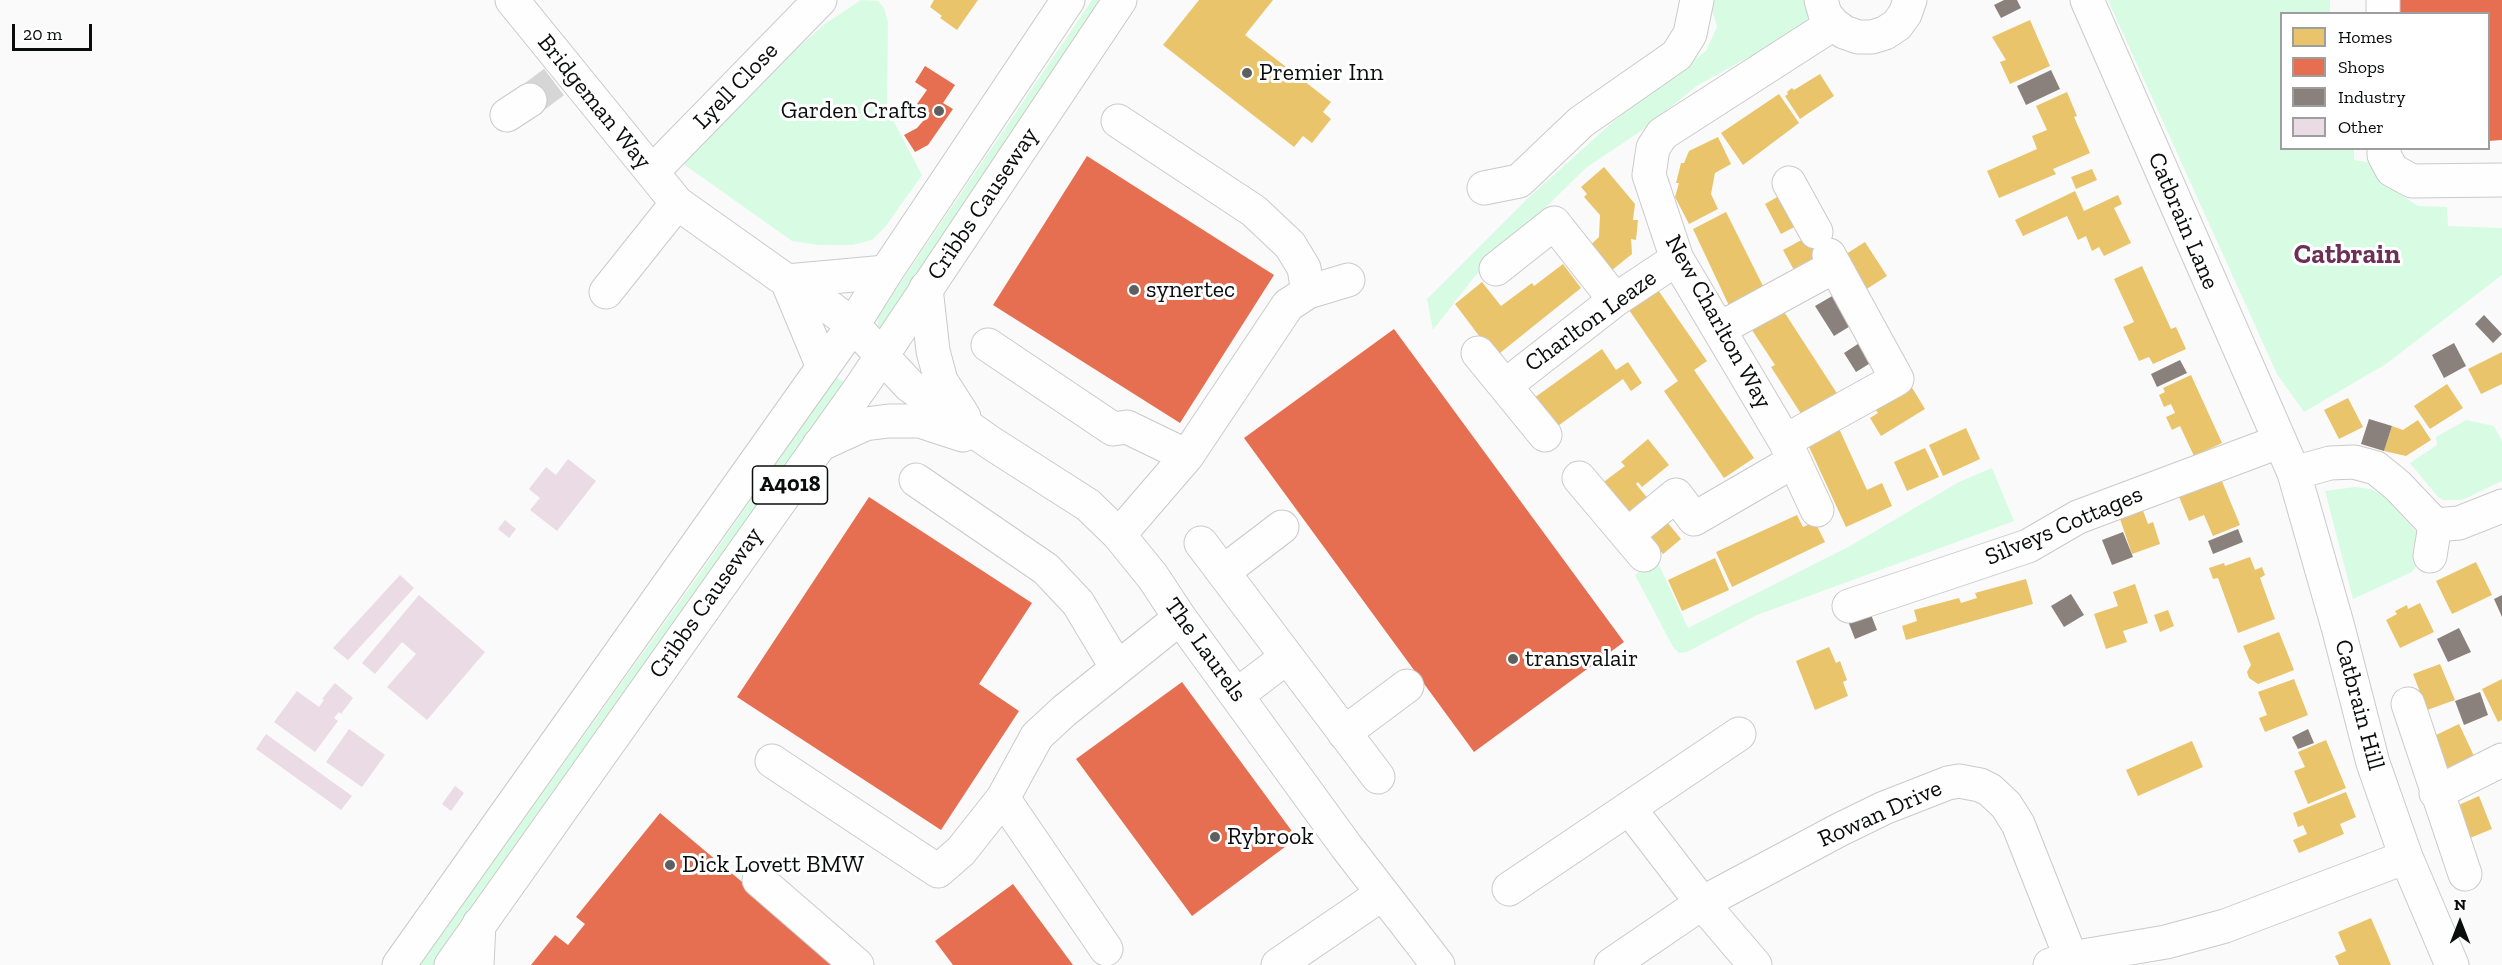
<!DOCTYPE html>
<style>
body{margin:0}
#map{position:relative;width:2502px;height:965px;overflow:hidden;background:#f9faf9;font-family:"Zilla Slab",serif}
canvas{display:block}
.legend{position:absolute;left:2280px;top:12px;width:210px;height:138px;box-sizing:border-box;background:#fff;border:2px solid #9d9e9e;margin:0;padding:8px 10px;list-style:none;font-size:18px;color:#0b0c0c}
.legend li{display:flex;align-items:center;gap:12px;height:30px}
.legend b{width:30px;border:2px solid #9d9e9e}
.north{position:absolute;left:2430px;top:893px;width:60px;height:60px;-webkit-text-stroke:4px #fff;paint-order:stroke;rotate:0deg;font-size:16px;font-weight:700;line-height:24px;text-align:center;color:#0b0c0c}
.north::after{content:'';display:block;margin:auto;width:21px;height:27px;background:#0b0c0c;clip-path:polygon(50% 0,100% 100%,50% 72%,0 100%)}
.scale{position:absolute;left:12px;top:24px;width:80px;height:27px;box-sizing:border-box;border:3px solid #0b0c0c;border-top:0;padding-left:8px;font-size:18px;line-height:21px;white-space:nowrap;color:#0b0c0c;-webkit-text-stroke:4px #fff;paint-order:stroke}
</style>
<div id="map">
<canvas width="2502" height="965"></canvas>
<ul class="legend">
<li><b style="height:16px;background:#e9c46a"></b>Homes</li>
<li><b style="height:16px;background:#e76f51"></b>Shops</li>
<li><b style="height:16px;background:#8a817c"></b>Industry</li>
<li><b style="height:16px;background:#ebdbe4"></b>Other</li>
</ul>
<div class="north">N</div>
<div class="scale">20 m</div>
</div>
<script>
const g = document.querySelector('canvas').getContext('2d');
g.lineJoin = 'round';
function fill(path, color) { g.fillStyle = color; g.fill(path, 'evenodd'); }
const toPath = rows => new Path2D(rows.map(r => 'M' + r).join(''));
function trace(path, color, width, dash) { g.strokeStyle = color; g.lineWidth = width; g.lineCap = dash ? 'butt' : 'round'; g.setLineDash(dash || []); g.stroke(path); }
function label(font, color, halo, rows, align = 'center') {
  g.font = font + ' "Zilla Slab",serif'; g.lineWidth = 6; g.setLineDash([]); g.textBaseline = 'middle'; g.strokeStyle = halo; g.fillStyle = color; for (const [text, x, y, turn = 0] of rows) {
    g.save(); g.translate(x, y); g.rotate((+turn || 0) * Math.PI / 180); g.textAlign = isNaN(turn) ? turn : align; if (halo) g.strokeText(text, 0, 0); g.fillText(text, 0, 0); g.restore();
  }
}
fill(toPath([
 [861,0,878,1,884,8,888,22,887,109,922,175,886,226,872,240,853,245,819,245,792,241,682,163,774,72,780,63,825,24],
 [1092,0,1106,0,883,332,878,329,878,316],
 [1712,0,1811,0,1810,13,1805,25,1762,53,1749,57,1698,85,1638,133,1587,167,1475,276,1433,330,1427,299,1526,200,1614,121,1706,51,1717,27,1711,6],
 [2108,0,2330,0,2330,13,2282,14,2282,148,2354,149,2354,160,2374,163,2384,184,2418,206,2447,207,2448,226,2502,228,2502,275,2386,364,2304,412,2277,374],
 [836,377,847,384,710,580,435,965,419,965,701,572],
 [2466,420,2494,426,2502,441,2502,481,2462,500,2443,500,2437,496,2410,463,2437,445,2436,437],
 [1992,468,2014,521,1757,615,1687,652,1679,653,1673,647,1635,575,1656,558,1688,628,1850,546,1959,482],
 [2355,487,2371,489,2384,496,2421,537,2418,564,2412,572,2353,599,2325,491]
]), '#d8fce3');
fill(toPath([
 [934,0,978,0,957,30,940,18,942,16,930,7],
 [1199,0,1273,0,1245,35,1331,102,1323,112,1331,119,1312,143,1303,136,1294,147,1163,45],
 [2030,20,2050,66,2010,84,2000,62,2006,60,1992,37],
 [1820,74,1834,96,1800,119,1785,96,1788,94,1787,92,1792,88,1794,90],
 [2067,92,2077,116,2074,117,2090,153,2053,169,2056,174,1999,198,1987,171,2037,149,2032,136,2047,130,2036,106],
 [1779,94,1799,123,1743,165,1721,133],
 [1718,137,1731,164,1715,173,1711,194,1718,209,1689,224,1675,197,1679,183,1676,183,1681,163,1684,163,1689,151],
 [1604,167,1635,204,1633,220,1638,220,1636,240,1631,239,1632,254,1606,275,1585,250,1599,237,1600,215,1584,197,1587,194,1581,187],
 [2092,169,2097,180,2076,189,2071,177],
 [2075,191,2084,211,2118,195,2122,204,2114,208,2131,243,2104,256,2099,247,2092,251,2086,236,2078,240,2067,216,2023,236,2015,220],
 [1786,192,1802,223,1781,234,1765,204],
 [1726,212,1767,294,1732,312,1693,229],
 [1820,230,1832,253,1795,272,1783,250],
 [1865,242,1887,276,1865,290,1843,256],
 [1563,264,1581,288,1495,357,1455,304,1482,282,1501,306,1532,283,1534,286],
 [2142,266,2171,329,2176,327,2186,349,2153,364,2149,357,2139,361,2123,327,2134,322,2114,279],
 [1658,290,1707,361,1694,370,1754,458,1724,478,1664,391,1678,381,1629,310],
 [1779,304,1840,398,1805,420,1771,367,1775,365,1748,324],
 [1602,349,1616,370,1628,362,1642,383,1631,391,1623,379,1555,428,1534,398],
 [2502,352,2502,384,2481,394,2468,369],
 [2191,375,2222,443,2194,456,2180,426,2172,430,2166,417,2175,413,2171,404,2164,407,2159,395,2165,392,2163,388],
 [2447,384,2463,408,2430,429,2414,406],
 [1911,386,1925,409,1881,436,1870,418,1878,413,1875,409],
 [2348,398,2363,427,2339,439,2324,410],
 [2418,420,2431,440,2406,456,2384,451,2392,426,2403,430],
 [1836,422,1867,490,1882,483,1892,506,1846,527,1804,436],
 [1966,428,1980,459,1943,476,1929,445],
 [1648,439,1669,465,1642,487,1638,482,1636,484,1681,539,1663,554,1601,484,1625,466,1621,462],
 [1925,448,1939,477,1907,491,1894,462],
 [2219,474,2240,525,2213,536,2204,515,2189,521,2177,492],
 [2142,508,2148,524,2153,522,2160,544,2132,554,2119,516],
 [1797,515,1803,527,1815,522,1825,542,1732,587,1716,552],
 [2250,557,2255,570,2262,567,2265,575,2260,578,2275,619,2238,633,2218,578,2213,579,2209,568,2224,563,2225,566],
 [1715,558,1729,590,1682,611,1668,580],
 [2476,562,2492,595,2452,614,2436,581],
 [2026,579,2033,604,1906,640,1902,626,1917,621,1914,610,1959,598,1961,603,1977,598,1975,593],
 [2135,584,2148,623,2123,631,2127,642,2106,649,2094,614,2118,606,2113,592],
 [2420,603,2434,632,2400,648,2386,620,2397,614,2395,611,2407,605,2408,609],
 [2168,610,2174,626,2160,632,2154,615],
 [2279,632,2294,670,2258,684,2249,678,2247,672,2251,665,2243,646],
 [1829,647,1836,663,1840,661,1847,680,1843,682,1848,696,1815,710,1796,661],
 [2440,664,2455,700,2427,710,2413,674],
 [2294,679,2308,715,2265,732,2259,718,2267,715,2258,692],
 [2502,679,2502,720,2498,722,2482,689],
 [2459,724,2474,756,2447,768,2432,737],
 [2326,740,2346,788,2308,804,2294,771,2305,767,2298,752],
 [2192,741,2203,767,2138,796,2126,770],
 [2346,792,2356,817,2340,824,2344,834,2299,853,2293,840,2307,834,2303,825,2298,827,2293,813],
 [2479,796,2492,829,2465,840,2452,808],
 [2371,918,2391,965,2339,965,2335,956,2346,951,2338,932]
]), '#e9c46a');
fill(toPath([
 [2394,0,2502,0,2502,140,2488,141,2488,14,2394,14],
 [925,66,955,85,943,103,953,109,928,145,915,152,904,135,917,128,930,113,917,104,927,90,915,82],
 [1087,156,1274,275,1180,423,993,305],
 [1394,329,1624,642,1474,752,1244,438],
 [869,497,1032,603,979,684,1019,711,941,830,737,697],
 [1182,682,1297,838,1192,916,1076,759],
 [660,813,841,965,531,965,555,935,568,945,585,924,576,917],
 [1013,884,1073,965,953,965,935,941]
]), '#e76f51');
fill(toPath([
 [2004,0,2017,0,2021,8,2001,18,1994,5],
 [2051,70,2060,89,2026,105,2017,86],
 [1834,295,1852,325,1834,336,1815,306],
 [2484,315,2502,334,2493,343,2475,324],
 [1864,340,1877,359,1856,372,1844,353],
 [2454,343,2466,366,2444,378,2432,355],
 [2180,360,2187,373,2157,387,2151,374],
 [2369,419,2392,426,2384,451,2361,444],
 [2238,529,2243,542,2213,554,2208,541],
 [2123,532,2133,557,2112,565,2102,540],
 [2071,594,2084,615,2064,627,2051,606],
 [2502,595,2502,617,2494,599],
 [1868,607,1877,630,1855,639,1846,616],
 [2459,628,2471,652,2448,662,2437,639],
 [2480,692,2488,715,2464,725,2455,701],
 [2308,729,2314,743,2298,749,2292,737]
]), '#8a817c');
fill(toPath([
 [568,459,596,481,557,531,530,510,540,498,529,489,546,467,556,475],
 [505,520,516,529,509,538,498,529],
 [400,575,414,588,348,660,333,648],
 [419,595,485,652,427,720,387,687,416,654,402,642,375,674,362,663],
 [335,683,353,698,341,714,339,712,334,718,338,721,315,752,274,722,297,691,319,707,324,700,322,699],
 [349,729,385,755,362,787,326,762],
 [266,734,352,796,341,810,256,749],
 [455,786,464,793,451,811,442,804]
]), '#ebdbe4');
trace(toPath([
 [530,100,554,82]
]), '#d5d6d5', 33, [33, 16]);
const minor = toPath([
 [512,0,677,203,787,281,825,304,853,325,910,386,991,443,1088,505,1119,535,1153,577,1180,618,1346,846,1438,965],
 [1821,0,1825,14,1833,24,1844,32,1858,37,1872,37,1885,33,1897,25,1905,14,1910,0],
 [2087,0,2294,473,2338,627,2373,763,2406,857,2452,965],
 [2383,0,2383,14],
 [507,115,530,100],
 [1118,121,1254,211,1290,245,1304,268,1308,292],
 [2384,148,2384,155,2392,170,2412,181,2502,180],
 [652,172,820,0],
 [1789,183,1816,232],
 [1484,188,1519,181,1581,122,1677,55,1690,34,1697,0],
 [1496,269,1554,223,1615,300],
 [787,281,886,272],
 [787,281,820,360,821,370],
 [926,288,933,351,941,381,964,417],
 [606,292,677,203],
 [1719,329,1835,266],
 [988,345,1113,429,1127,427,1187,456],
 [1478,353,1545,435],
 [1506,385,1615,300,1677,259],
 [1785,441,1897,379,1829,255],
 [819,445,865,424,889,421,920,421,963,435],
 [2294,473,2330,463,2354,462,2376,468,2398,486,2435,525,2459,523,2502,506],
 [1579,478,1644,555],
 [916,480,1046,569,1078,603,1117,668],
 [1817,510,1785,441,1677,259,1649,175,1653,148,1662,134,1833,24],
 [1119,535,1187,456,1288,305,1308,292,1348,280],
 [1627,535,1676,495,1694,519,1794,461],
 [1201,543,1378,777],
 [2430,556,2435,525],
 [1223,572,1282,527],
 [1849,606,2028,546,2078,517,2278,442],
 [1237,695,1287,657],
 [2408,704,2465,874],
 [1344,733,1407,686],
 [772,761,938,871,961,851,1003,798,1037,736,1064,711,1180,618],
 [2436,793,2502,760],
 [1003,798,1106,949],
 [1629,808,1702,903,1755,965],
 [759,880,857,965],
 [1509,889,1739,734],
 [477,965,479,924],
 [1278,965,1382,894],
 [1611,965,1702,903,1839,830,1884,808,1948,783,1959,781,1980,785,1990,790,2006,805,2018,824,2071,958],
 [2050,965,2071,958,2166,942,2225,926,2406,857]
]);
const major = toPath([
 [399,965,853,325,886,272,1068,0],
 [451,965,863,384,1120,0]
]);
trace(minor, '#c9cac9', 35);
trace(major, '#c9cac9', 35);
trace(minor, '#fefefe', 33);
trace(major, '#fefefe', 33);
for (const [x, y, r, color] of [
 [1247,73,6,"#5e5f5f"],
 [939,111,6,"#5e5f5f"],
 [1134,290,6,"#5e5f5f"],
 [1513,659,6,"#5e5f5f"],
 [1215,837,6,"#5e5f5f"],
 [670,865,6,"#5e5f5f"]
]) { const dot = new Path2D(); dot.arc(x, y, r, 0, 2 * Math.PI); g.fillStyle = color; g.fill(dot); trace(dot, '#fff', 2); }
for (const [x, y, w] of [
 [790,485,75]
]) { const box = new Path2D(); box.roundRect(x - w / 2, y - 19, w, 38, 4.5); g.fillStyle = '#fff'; g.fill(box); trace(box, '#0b0c0c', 1.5); }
label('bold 22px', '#0b0c0c', null, [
 ["A4018",790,485]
]);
label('24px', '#0b0c0c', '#fff', [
 ["Premier Inn",1259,73],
 ["Garden Crafts",927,111,"right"],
 ["synertec",1146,290],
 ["transvalair",1525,659],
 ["Rybrook",1227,837],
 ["Dick Lovett BMW",682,865]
], 'left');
label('24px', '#0b0c0c', '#fff', [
 ["Lyell Close",736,86,-46],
 ["Bridgeman Way",594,102,51],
 ["Cribbs Causeway",983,204,-56],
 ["Catbrain Lane",2183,221,67],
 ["Charlton Leaze",1591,321,-36],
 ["New Charlton Way",1718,322,61],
 ["Silveys Cottages",2064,526,-23],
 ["Cribbs Causeway",706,603,-55],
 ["The Laurels",1205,650,54],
 ["Catbrain Hill",2359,705,75],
 ["Rowan Drive",1880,814,-24]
]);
label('bold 27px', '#6c2f55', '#fff', [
 ["Catbrain",2347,255]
]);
</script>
